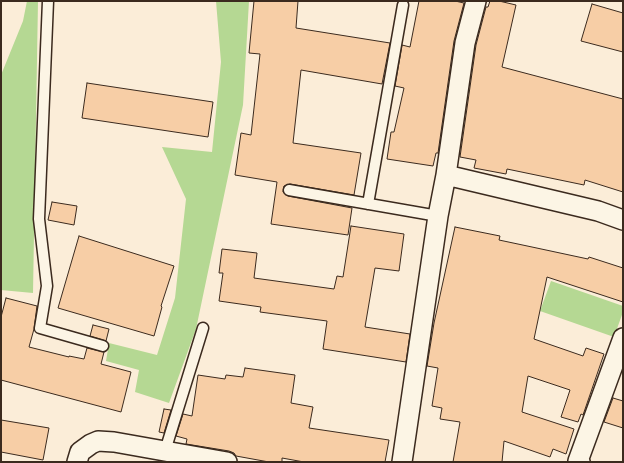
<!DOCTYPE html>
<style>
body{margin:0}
#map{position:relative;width:624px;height:463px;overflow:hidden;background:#fbedd8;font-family:"Balsamiq Sans",sans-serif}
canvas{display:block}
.frame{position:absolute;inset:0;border:2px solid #3b2a1e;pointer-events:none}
</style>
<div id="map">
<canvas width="624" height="463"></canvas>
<div class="frame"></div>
</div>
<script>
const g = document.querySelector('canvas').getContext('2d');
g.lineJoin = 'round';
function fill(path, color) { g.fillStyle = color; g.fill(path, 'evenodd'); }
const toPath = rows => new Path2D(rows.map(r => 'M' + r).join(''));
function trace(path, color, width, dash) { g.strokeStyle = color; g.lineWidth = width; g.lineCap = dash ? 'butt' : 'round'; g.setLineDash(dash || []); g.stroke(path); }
fill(toPath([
 [27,1,38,1,33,293,1,290,1,75,23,21],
 [216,1,249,1,243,105,196,329,169,403,135,392,139,370,106,361,109,343,157,355,175,298,186,199,162,147,212,152,221,62],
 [551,281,623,306,623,312,614,337,540,311]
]), '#b5d893');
const building = toPath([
 [254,1,298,1,296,28,390,43,382,84,301,70,293,143,361,153,354,195,290,184,284,186,283,192,288,196,352,208,348,235,271,224,277,182,235,175,241,133,251,135,260,54,249,53,254,1],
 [419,1,455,1,464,3,454,41,438,153,436,153,433,166,387,159,391,132,394,132,404,88,395,86,402,45,410,47,419,1],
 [490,1,499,1,516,5,502,67,623,99,623,192,585,180,584,185,507,169,506,174,474,168,476,160,460,157,476,45,486,7,488,7,490,1],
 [592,4,623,13,623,52,581,41,592,4],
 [87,83,213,102,208,137,82,118,87,83],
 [52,202,77,206,74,225,48,220,52,202],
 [351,226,404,234,399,271,375,268,365,327,410,334,406,362,323,349,327,321,260,312,261,307,219,301,223,273,219,273,222,249,257,253,254,278,334,289,337,276,343,277,351,226],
 [455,227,500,236,499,240,532,247,588,259,589,257,623,268,623,302,547,277,534,339,583,356,586,348,604,354,583,415,581,414,578,422,561,417,570,390,528,376,522,412,574,429,566,454,553,449,550,457,504,441,502,462,453,462,460,422,440,419,442,408,432,406,438,368,427,366,434,323,455,227],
 [79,236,174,266,161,306,162,307,154,336,58,308,79,236],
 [6,298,37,306,34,329,29,347,69,357,69,356,84,359,87,348,104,352,101,364,131,372,121,412,1,380,1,317,6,298],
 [93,325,109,329,106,341,90,336,93,325],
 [245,368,295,375,291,403,313,407,309,428,389,440,385,462,304,462,282,458,282,462,269,462,236,456,234,453,229,451,186,444,187,439,176,436,183,414,192,416,198,375,225,379,226,375,243,377,245,368],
 [613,398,623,401,623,428,604,422,613,398],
 [164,409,171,410,164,433,159,432,164,409],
 [1,420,49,428,43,460,1,452,1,420]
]);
fill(building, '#f7cea6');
trace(building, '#3b2a1e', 1);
const lane = toPath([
 [48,1,39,219,47,286,40,328,103,346],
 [289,190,438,216],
 [368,204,403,5],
 [165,451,203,328]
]);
const street = toPath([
 [446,175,598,211,623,220],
 [77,462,80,452,91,444,98,441,114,442,227,462],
 [402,462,438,216,446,175,465,43,476,1],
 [580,462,578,461,623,338]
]);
trace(lane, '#3b2a1e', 13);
trace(street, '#3b2a1e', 22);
trace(lane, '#fcf5e5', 10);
trace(street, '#fcf5e5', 19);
</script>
